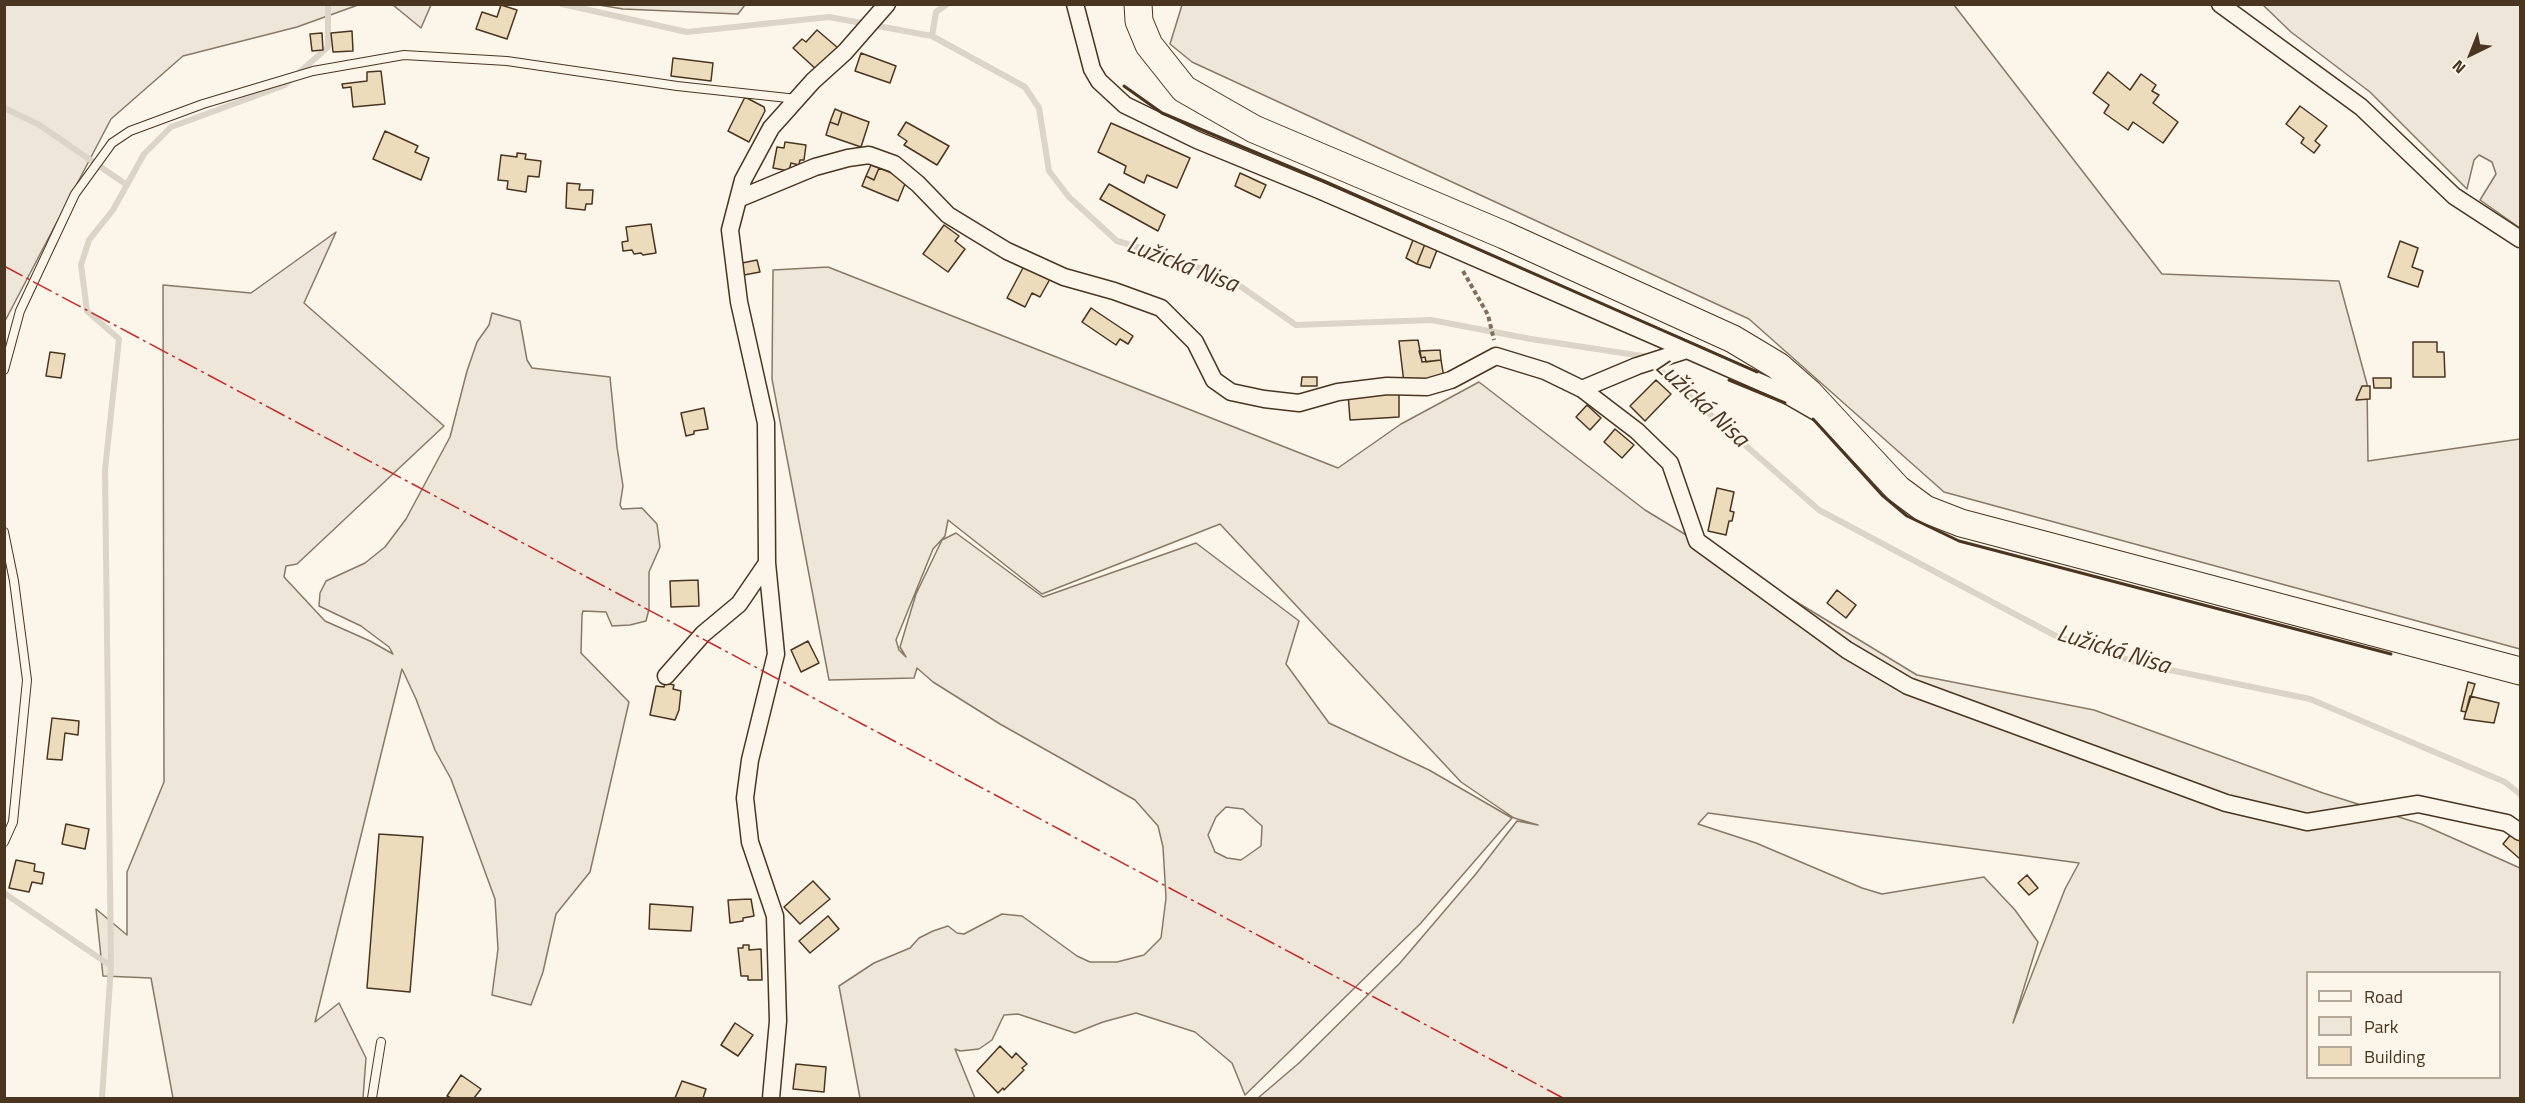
<!DOCTYPE html>
<meta charset="utf-8">
<style>
body{margin:0}
#map{position:relative;width:2525px;height:1103px;overflow:hidden;background:#fbf6e9;font-family:"Titillium Web",sans-serif}
canvas{display:block}
.frame{position:absolute;inset:0;border:6px solid #4a3520;pointer-events:none}
.legend{position:absolute;left:2306px;top:971px;width:195px;height:108px;box-sizing:border-box;background:#fbf6e9;border:2px solid #b4a999;margin:0;padding:8px 10px;list-style:none;font-size:18px;color:#4a3520}
.legend li{display:flex;align-items:center;gap:12px;height:30px}
.legend b{width:30px;border:2px solid #b4a999}
.north{position:absolute;left:2441px;top:24px;width:60px;height:60px;-webkit-text-stroke:4px #fbf6e9;paint-order:stroke;rotate:223deg;font-size:16px;font-weight:700;line-height:24px;text-align:center;color:#4a3520}
.north::after{content:'';display:block;margin:auto;width:21px;height:27px;background:#4a3520;clip-path:polygon(50% 0,100% 100%,50% 72%,0 100%)}
</style>
<div id="map">
<canvas width="2525" height="1103"></canvas>
<div class="frame"></div>
<ul class="legend">
<li><b style="height:8px;background:#fbf6e9"></b>Road</li>
<li><b style="height:16px;background:#ede6d9"></b>Park</li>
<li><b style="height:16px;background:#ecdcbc"></b>Building</li>
</ul>
<div class="north">N</div>
</div>
<script>
const g = document.querySelector('canvas').getContext('2d');
g.lineJoin = 'round';
function fill(path, color) { g.fillStyle = color; g.fill(path, 'evenodd'); }
const toPath = rows => new Path2D(rows.map(r => 'M' + r).join(''));
function trace(path, color, width, dash) { g.strokeStyle = color; g.lineWidth = width; g.lineCap = dash ? 'butt' : 'round'; g.setLineDash(dash || []); g.stroke(path); }
function label(font, color, halo, rows, align = 'center') {
  g.font = font + ' "Titillium Web",sans-serif'; g.lineWidth = 4.5; g.setLineDash([]); g.textBaseline = 'middle'; g.strokeStyle = halo; g.fillStyle = color; for (const [text, x, y, turn = 0] of rows) {
    g.save(); g.translate(x, y); g.rotate((+turn || 0) * Math.PI / 180); g.textAlign = isNaN(turn) ? turn : align; if (halo) g.strokeText(text, 0, 0); g.fillText(text, 0, 0); g.restore();
  }
}
const green = toPath([
 [5,5,358,5,297,27,183,56,111,119,5,321,5,5],
 [393,5,431,5,421,28,393,5],
 [599,5,745,5,738,14,623,9,599,5],
 [1182,5,1954,5,2162,274,2339,281,2367,384,2368,461,2520,439,2520,649,1944,492,1749,319,1192,62,1170,44,1182,5],
 [2263,5,2520,5,2520,228,2480,200,2496,174,2492,162,2479,155,2474,160,2467,189,2370,92,2291,32,2263,5],
 [336,232,304,303,444,426,297,564,286,566,284,577,325,621,370,641,393,654,389,647,361,626,319,606,320,593,326,581,365,563,385,547,406,519,450,437,467,371,477,342,489,325,492,313,520,321,527,360,532,368,610,377,617,447,623,486,620,505,622,509,642,508,657,524,660,547,649,572,649,609,646,621,630,625,612,626,606,612,583,611,582,615,581,653,629,702,590,872,556,914,543,972,531,1005,492,995,498,949,495,899,451,779,435,750,416,699,402,669,315,1022,339,1003,366,1058,363,1098,173,1098,151,978,103,976,96,909,127,935,127,872,164,782,163,285,251,293,336,232],
 [828,267,1338,468,1401,424,1479,382,1645,510,1917,675,2094,710,2323,793,2421,824,2520,868,2520,1098,1258,1098,1299,1063,1400,963,1475,875,1517,821,1538,825,1514,818,1461,782,1220,524,1042,594,948,520,945,536,933,549,896,640,899,650,906,657,900,647,916,594,942,540,956,533,1043,597,1196,543,1299,621,1286,664,1329,723,1429,770,1512,818,1420,924,1245,1095,1232,1063,1195,1032,1136,1013,1103,1022,1075,1033,1018,1014,1004,1015,992,1040,979,1049,960,1051,955,1049,975,1098,860,1098,839,986,874,963,910,948,919,938,933,931,948,926,957,933,964,934,1002,914,1022,916,1077,956,1090,962,1117,962,1144,955,1161,938,1166,898,1163,847,1158,826,1135,800,1000,724,933,682,917,668,914,678,829,680,772,379,773,270,828,267],
 [1226,807,1243,809,1262,826,1261,846,1241,860,1227,858,1215,852,1208,835,1216,817,1226,807],
 [1708,813,2079,863,2065,889,2013,1023,2038,942,2015,910,1984,877,1882,894,1862,888,1756,843,1698,824,1708,813],
 [2308,972,2500,972,2500,1078,2308,1078,2308,972]
]);
fill(green, '#ede6d9');
trace(green, '#887966', 1.5);
trace(toPath([
 [562,4,687,32,829,17,932,36],
 [947,4,936,12,932,36,1025,87,1039,108,1049,171,1069,197,1117,241,1158,253,1230,279,1296,325,1431,320,1531,339,1649,357,1658,363,1662,372,1819,510,2056,636,2141,664,2310,699,2505,782,2520,794],
 [4,108,38,124,127,185],
 [4,893,111,966],
 [102,1098,111,966,105,470,119,339,87,311,81,265,89,240,113,210,144,154,171,127,285,85,328,47,328,4]
]), '#dcd4c6', 6);
const building = toPath([
 [501,5,517,10,507,39,476,29,482,12,497,17,501,5],
 [817,30,838,48,818,71,793,48,802,39,806,42,817,30],
 [352,31,353,51,333,52,331,33,352,31],
 [322,33,323,50,312,51,310,34,322,33],
 [861,53,896,66,890,83,855,71,861,53],
 [673,58,713,63,711,81,671,76,673,58],
 [381,71,385,104,353,107,351,87,343,88,342,84,367,81,367,72,381,71],
 [2108,72,2130,90,2141,74,2156,85,2152,91,2159,95,2153,103,2178,122,2163,143,2133,122,2128,130,2104,113,2109,105,2093,93,2108,72],
 [745,97,764,107,765,111,749,142,728,131,745,97],
 [2300,106,2327,126,2315,141,2320,145,2314,153,2301,143,2304,138,2286,124,2300,106],
 [835,109,842,112,838,125,830,122,835,109],
 [842,112,869,122,861,147,826,135,830,122,838,125,842,112],
 [906,122,949,146,937,165,904,145,907,141,898,135,906,122],
 [1111,123,1190,158,1177,188,1147,175,1144,183,1124,173,1126,166,1098,152,1111,123],
 [385,131,418,146,415,152,429,158,421,180,373,159,385,131],
 [785,142,806,145,804,160,800,160,799,165,791,163,789,171,773,168,777,147,784,148,785,142],
 [517,153,526,154,525,159,541,161,539,177,528,176,526,192,507,189,508,181,498,180,501,155,517,157,517,153],
 [871,165,879,168,874,180,866,176,871,165],
 [879,168,907,179,898,201,862,186,866,176,874,180,879,168],
 [1240,173,1266,185,1260,198,1235,186,1240,173],
 [567,183,580,184,579,190,593,190,592,204,586,204,585,210,566,208,567,183],
 [1109,184,1165,215,1158,231,1100,199,1109,184],
 [651,224,656,253,643,255,641,253,634,254,632,250,623,251,622,242,628,241,626,227,651,224],
 [944,225,959,236,955,241,965,249,948,272,923,254,944,225],
 [1413,240,1425,244,1417,264,1406,258,1413,240],
 [2400,241,2418,248,2412,267,2423,271,2418,287,2388,277,2400,241],
 [1425,244,1437,250,1430,268,1417,264,1425,244],
 [757,260,760,272,744,275,742,263,757,260],
 [1024,266,1050,279,1040,297,1032,293,1025,307,1007,298,1024,266],
 [1091,308,1133,336,1128,344,1120,339,1116,345,1082,322,1091,308],
 [1418,340,1422,362,1441,360,1444,378,1404,383,1399,341,1418,340],
 [2413,342,2437,342,2437,352,2444,352,2445,377,2413,377,2413,342],
 [1440,350,1441,360,1426,362,1425,357,1421,358,1419,351,1440,350],
 [50,352,65,354,61,378,46,376,50,352],
 [1302,377,1317,377,1317,386,1301,386,1302,377],
 [2373,378,2391,378,2391,388,2374,388,2373,378],
 [1656,380,1671,394,1645,421,1630,406,1656,380],
 [2362,386,2370,386,2370,399,2356,400,2362,386],
 [1399,390,1399,417,1350,420,1348,393,1399,390],
 [1587,405,1601,418,1590,430,1576,417,1587,405],
 [704,408,708,429,694,431,694,434,686,436,681,413,704,408],
 [1615,429,1634,445,1622,458,1604,442,1615,429],
 [1717,488,1734,492,1730,511,1734,512,1732,521,1729,521,1726,535,1708,531,1717,488],
 [698,580,699,606,671,607,670,581,698,580],
 [1837,590,1856,605,1846,618,1827,603,1837,590],
 [808,641,819,663,801,672,791,650,808,641],
 [2468,682,2475,684,2466,712,2461,711,2468,682],
 [665,683,674,685,673,689,681,691,679,710,675,720,650,715,656,686,664,687,665,683],
 [2470,696,2499,703,2494,723,2464,719,2470,696],
 [52,718,79,721,78,735,65,733,62,760,47,759,52,718],
 [66,824,89,829,85,849,62,844,66,824],
 [2512,833,2520,841,2520,859,2503,844,2512,833],
 [379,834,423,837,410,992,367,988,379,834],
 [16,860,35,864,34,871,44,873,42,884,32,882,29,892,9,888,16,860],
 [2027,875,2038,888,2029,895,2018,883,2027,875],
 [813,881,830,899,800,924,784,907,813,881],
 [751,899,754,916,743,918,743,921,730,923,728,900,751,899],
 [650,904,693,907,691,931,649,929,650,904],
 [828,916,839,929,810,953,799,941,828,916],
 [743,945,749,945,749,950,761,949,762,980,748,980,748,976,741,976,738,948,743,948,743,945],
 [735,1023,753,1035,738,1056,721,1045,735,1023],
 [1000,1046,1012,1058,1016,1053,1027,1064,1022,1068,1024,1070,1004,1090,1003,1088,998,1093,977,1071,1000,1046],
 [796,1064,826,1067,824,1092,793,1089,796,1064],
 [461,1075,481,1089,474,1098,451,1098,447,1096,461,1075],
 [682,1081,706,1089,703,1098,675,1098,682,1081]
]);
fill(building, '#ecdcbc');
trace(building, '#4a3520', 1.5);
const lane = toPath([
 [4,370,20,311,75,194,112,143,130,131,203,104,313,71,404,55,507,61,677,86,797,99],
 [4,532,14,581,27,680,13,822,4,842],
 [372,1098,381,1042]
]);
const street = toPath([
 [1075,4,1092,69,1099,81,1125,105,1197,140,1319,190,1687,350,1778,390,1818,413],
 [2220,4,2361,107,2454,196,2520,239],
 [738,199,815,167,848,158,869,155,894,164,918,184,948,215,1007,251,1064,277,1114,291,1161,308,1195,342,1214,380,1231,392,1264,399,1299,403,1338,392,1387,386,1427,387,1451,380,1496,356,1545,371,1582,389,1637,431,1670,463,1697,541,1847,650,1908,686,2226,803,2307,822,2418,804,2507,823,2520,832],
 [1582,389,1637,366,1687,350],
 [666,676,703,634,739,604,767,563],
 [771,1098,778,1021,775,916,750,842,745,798,750,760,776,654,767,563,766,423,739,302,730,230,743,180,771,128,813,81,845,52,887,4]
]);
const primary = toPath([
 [1138,4,1139,21,1149,45,1184,89,1254,129,1504,235,1733,339,1778,366,1809,393,1898,489,1925,509,1961,523,2520,671]
]);
trace(lane, '#4a3520', 10);
trace(street, '#4a3520', 19);
trace(primary, '#4a3520', 29);
trace(toPath([
 [1463,271,1488,315,1494,340]
]), '#7f6f5c', 4, [4.5, 3]);
trace(lane, '#fbf6e9', 8);
trace(street, '#fbf6e9', 16);
trace(primary, '#fbf6e9', 27);
trace(toPath([
 [1124,86,1162,113,1326,182,1757,372],
 [1729,380,1785,403],
 [1813,419,1882,495,1907,516,1959,541,2391,654]
]), '#4a3520', 3);
trace(toPath([
 [4,266,1563,1098]
]), '#c62828', 1.5, [21, 4.5, 3, 4.5]);
label('italic 24px', '#4a3520', '#fbf6e9', [
 ["Lužická Nisa",1182,266,21],
 ["Lužická Nisa",1701,404,43],
 ["Lužická Nisa",2113,651,17]
]);
</script>
